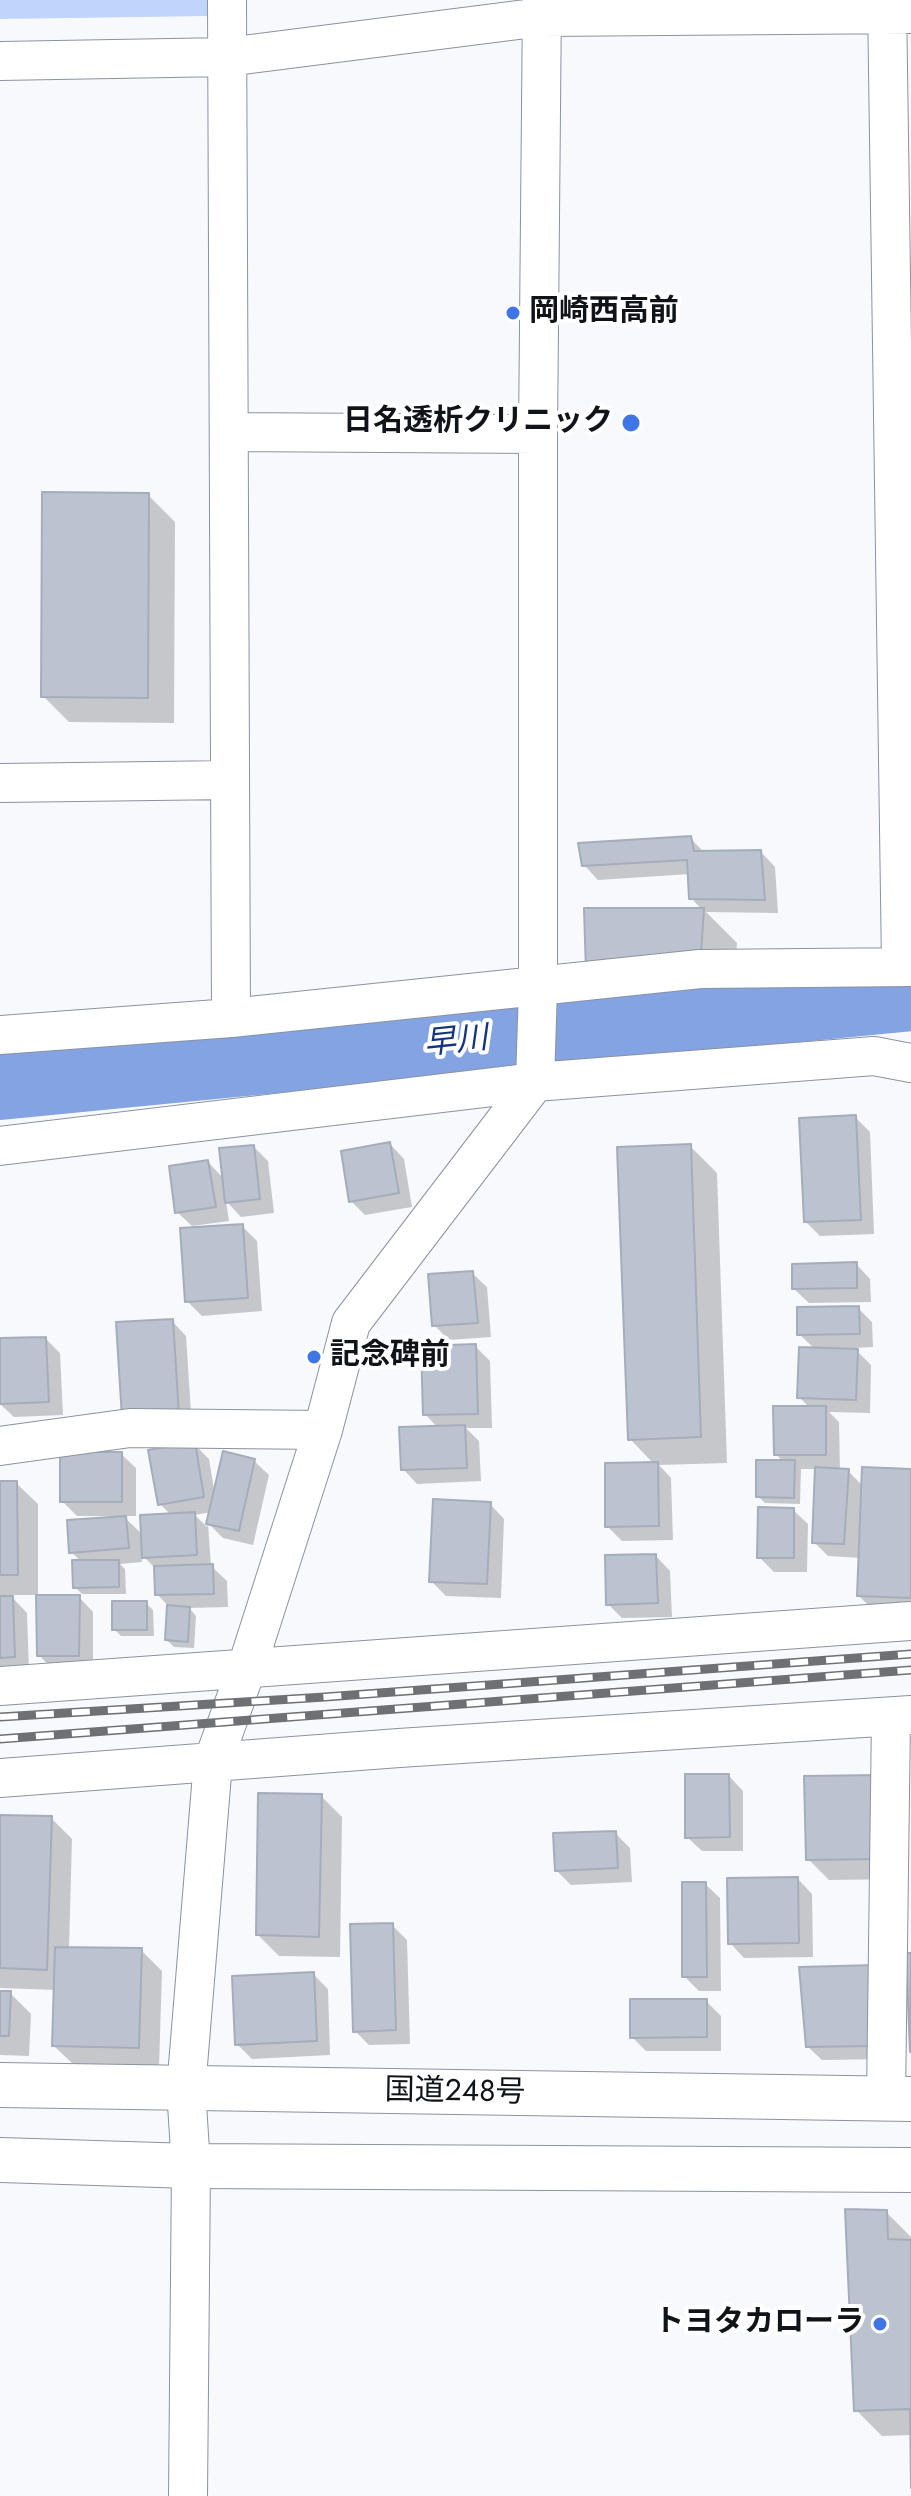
<!DOCTYPE html>
<meta charset="utf-8">
<style>
body{margin:0}
canvas{display:block;background:#f8f9fc}
</style>
<canvas width="911" height="2496"></canvas>
<script>
const g = document.querySelector('canvas').getContext('2d');
g.lineJoin = 'round';
function fill(path, color) { g.fillStyle = color; g.fill(path, 'evenodd'); }
const toPath = rows => new Path2D(rows.map(r => 'M' + r).join(''));
function trace(path, color, width, dash) { g.strokeStyle = color; g.lineWidth = width; g.lineCap = dash ? 'butt' : 'round'; g.setLineDash(dash || []); g.stroke(path); }
function label(font, color, halo, rows, align = 'center') {
  g.font = font + ' Jost,"Noto Sans JP",sans-serif'; g.lineWidth = 8; g.setLineDash([]); g.textBaseline = 'middle'; g.strokeStyle = halo; g.fillStyle = color; for (const [text, x, y, turn = 0] of rows) {
    g.save(); g.translate(x, y); g.rotate((+turn || 0) * Math.PI / 180); g.textAlign = isNaN(turn) ? turn : align; if (halo) g.strokeText(text, 0, 0); g.fillText(text, 0, 0); g.restore();
  }
}
fill(toPath([
 [0,0,210,0,210,16,0,19]
]), '#c1d5fb');
fill(toPath([
 [148,495,175,522,174,723,69,722,43,696],
 [690,838,705,853,761,852,775,867,778,913,706,912,737,943,733,1002,622,1005,588,971,702,910,691,898,690,874,598,880,584,865],
 [855,1117,870,1132,874,1234,820,1236,806,1222],
 [390,1144,404,1159,412,1207,365,1215,351,1201],
 [690,1146,717,1173,727,1463,659,1465,671,1478,673,1540,622,1541,607,1526,654,1464,630,1439],
 [254,1147,268,1161,274,1213,241,1217,226,1201,229,1221,192,1226,177,1212,208,1162,224,1179],
 [242,1226,257,1241,262,1311,202,1316,187,1301],
 [856,1264,870,1279,871,1302,809,1303,794,1289],
 [472,1273,487,1287,491,1337,449,1340,434,1325],
 [858,1308,872,1322,873,1347,854,1348,871,1365,870,1413,829,1412,839,1422,840,1470,848,1471,863,1486,911,1471,911,1618,880,1617,859,1596,861,1558,828,1556,814,1542,817,1469,801,1469,800,1504,765,1503,758,1496,783,1462,776,1454,810,1408,799,1397,815,1349,799,1334],
 [172,1321,186,1336,192,1428,139,1431],
 [46,1339,60,1353,63,1415,14,1417,0,1404,0,1340],
 [475,1346,490,1361,492,1428,466,1428,479,1441,481,1481,417,1484,403,1469,438,1428,425,1414],
 [194,1444,209,1459,215,1495,254,1461,269,1475,253,1545,223,1538,208,1523,211,1512,195,1515,207,1527,208,1524,211,1566,227,1581,228,1607,189,1608,196,1616,194,1648,174,1647,167,1640,169,1607,157,1594,156,1569,142,1555,142,1562,120,1564,125,1569,126,1594,82,1594,75,1587,82,1562,71,1552,111,1519,111,1516,77,1516,62,1501,121,1454,136,1468,136,1516,123,1516,143,1535,171,1515,160,1504],
 [0,1483,16,1483,38,1504,38,1595,10,1595,27,1613,29,1671,0,1672],
 [490,1504,504,1519,501,1598,446,1596,431,1581],
 [793,1510,808,1524,807,1572,774,1572,759,1557],
 [656,1556,670,1571,672,1617,622,1618,608,1604],
 [79,1597,93,1612,93,1670,53,1670,39,1655],
 [146,1603,153,1610,154,1636,121,1636,114,1629],
 [729,1776,743,1791,743,1851,702,1851,687,1837],
 [321,1796,342,1817,340,1957,279,1956,258,1935],
 [902,1798,903,1879,829,1880,808,1859],
 [0,1817,51,1818,72,1839,69,1949,141,1950,162,1971,159,2068,76,2067,54,2046,56,1990,0,1988],
 [615,1833,630,1848,632,1882,571,1885,556,1870],
 [798,1879,812,1894,813,1957,744,1958,730,1943],
 [705,1884,720,1898,721,1991,699,1991,684,1976],
 [392,1925,407,1940,410,2044,369,2045,355,2031],
 [802,1969,887,2059,822,2060,807,2046],
 [313,1974,328,1989,330,2055,252,2059,237,2044],
 [0,1993,10,1993,31,2014,29,2056,0,2055],
 [706,2001,721,2016,721,2051,646,2051,632,2037],
 [886,2212,911,2237,911,2435,882,2436,856,2410]
]), '#0003');
trace(toPath([
 [0,1087,911,998]
]), '#83a3e2', 66);
const building = toPath([
 [42,492,149,493,148,698,41,697,42,492],
 [691,836,694,851,761,850,765,900,689,899,687,860,582,866,578,843,691,836],
 [584,908,704,908,700,969,586,972,584,908],
 [856,1115,861,1220,804,1222,799,1118,856,1115],
 [390,1142,399,1193,349,1202,341,1151,390,1142],
 [691,1144,701,1437,628,1440,617,1147,691,1144],
 [254,1145,260,1199,225,1203,219,1148,254,1145],
 [208,1160,216,1207,175,1213,169,1166,208,1160],
 [243,1224,248,1298,185,1302,180,1228,243,1224],
 [857,1262,857,1288,792,1289,792,1264,857,1262],
 [473,1271,478,1323,432,1326,428,1274,473,1271],
 [859,1306,860,1334,797,1335,797,1307,859,1306],
 [173,1319,179,1415,122,1418,116,1322,173,1319],
 [46,1337,49,1402,0,1404,0,1338,46,1337],
 [476,1344,478,1414,423,1415,421,1346,476,1344],
 [799,1347,858,1349,856,1400,797,1398,799,1347],
 [773,1406,826,1406,826,1455,774,1455,773,1406],
 [465,1425,467,1468,401,1470,399,1427,465,1425],
 [195,1442,204,1497,158,1505,148,1450,195,1442],
 [223,1451,255,1459,239,1531,206,1524,223,1451],
 [60,1452,122,1452,122,1502,60,1502,60,1452],
 [756,1460,795,1460,794,1498,756,1497,756,1460],
 [658,1462,659,1526,605,1527,605,1463,658,1462],
 [815,1467,849,1469,844,1544,812,1543,815,1467],
 [862,1467,911,1469,911,1598,857,1596,862,1467],
 [0,1481,17,1481,18,1575,0,1575,0,1481],
 [433,1499,491,1502,487,1584,429,1582,433,1499],
 [758,1507,794,1508,794,1558,757,1558,758,1507],
 [195,1512,197,1555,142,1558,140,1515,195,1512],
 [126,1516,129,1548,69,1553,67,1520,126,1516],
 [656,1554,658,1603,606,1605,605,1555,656,1554],
 [72,1560,119,1560,119,1587,73,1588,72,1560],
 [213,1564,214,1594,155,1595,154,1566,213,1564],
 [36,1595,80,1595,79,1656,37,1656,36,1595],
 [0,1596,13,1596,15,1657,0,1658,0,1596],
 [112,1601,147,1601,147,1630,112,1630,112,1601],
 [167,1605,190,1607,188,1642,165,1640,167,1605],
 [685,1774,729,1774,730,1837,685,1838,685,1774],
 [881,1775,882,1859,806,1860,804,1776,881,1775],
 [258,1793,322,1794,319,1937,256,1935,258,1793],
 [0,1815,52,1816,47,1970,0,1968,0,1815],
 [616,1831,618,1868,555,1871,553,1833,616,1831],
 [798,1877,799,1943,728,1944,727,1878,798,1877],
 [682,1882,706,1882,707,1977,682,1977,682,1882],
 [393,1923,396,2030,353,2032,350,1924,393,1923],
 [55,1947,142,1948,139,2048,52,2046,55,1947],
 [906,1953,911,1953,910,2052,906,1953],
 [877,1965,873,2046,806,2047,799,1967,877,1965],
 [314,1972,317,2041,235,2045,232,1976,314,1972],
 [0,1991,11,1991,9,2036,0,2036,0,1991],
 [630,1999,707,1999,707,2037,630,2038,630,1999],
 [845,2209,887,2210,888,2239,911,2240,911,2488,910,2409,854,2411,845,2209]
]);
fill(building, '#bbc3d1');
trace(building, '#a5acba', 2);
const minor = toPath([
 [227,0,231,1018],
 [887,0,901,965],
 [0,61,227,57,542,17,911,14],
 [229,432,538,434],
 [0,783,230,780],
 [0,1035,231,1018,700,969,911,967],
 [0,1146,535,1082,874,1056,911,1063],
 [0,1446,130,1428,323,1430],
 [0,1686,911,1621],
 [0,1778,399,1748,911,1715],
 [886,2099,891,1717],
 [188,2496,191,2166,186,2089,213,1762,246,1670,323,1430,351,1323,535,1082,538,988,538,434,542,0]
]);
const highway = toPath([
 [0,2085,911,2099],
 [0,2160,191,2166,911,2170]
]);
trace(minor, '#8b92a0', 40);
trace(highway, '#8b92a0', 46);
trace(minor, '#fff', 38);
trace(highway, '#fff', 44);
const rail = toPath([
 [0,1717,325,1697,911,1654],
 [0,1739,911,1670]
]);
trace(rail, '#6e7074', 9);
trace(rail, '#fff', 6, [18]);
for (const [x, y, r, color] of [
 [513,313,8,"#4075e5"],
 [631,423,10,"#4075e5"],
 [314,1357,8,"#4075e5"],
 [880,2324,8,"#4075e5"]
]) { const dot = new Path2D(); dot.arc(x, y, r, 0, 2 * Math.PI); g.fillStyle = color; g.fill(dot); trace(dot, '#fff', 3); }
label('bold 30px', '#101318', '#fff', [
 ["岡崎西高前",529,313],
 ["日名透析クリニック",613,423,"right"],
 ["記念碑前",330,1357],
 ["トヨタカローラ",864,2324,"right"]
], 'left');
label('30px', '#101318', '#fff', [
 ["国道248号",455,2093,1]
]);
label('italic 32px', '#14357e', '#fff', [
 ["早川",456,1043,-6]
]);
</script>
